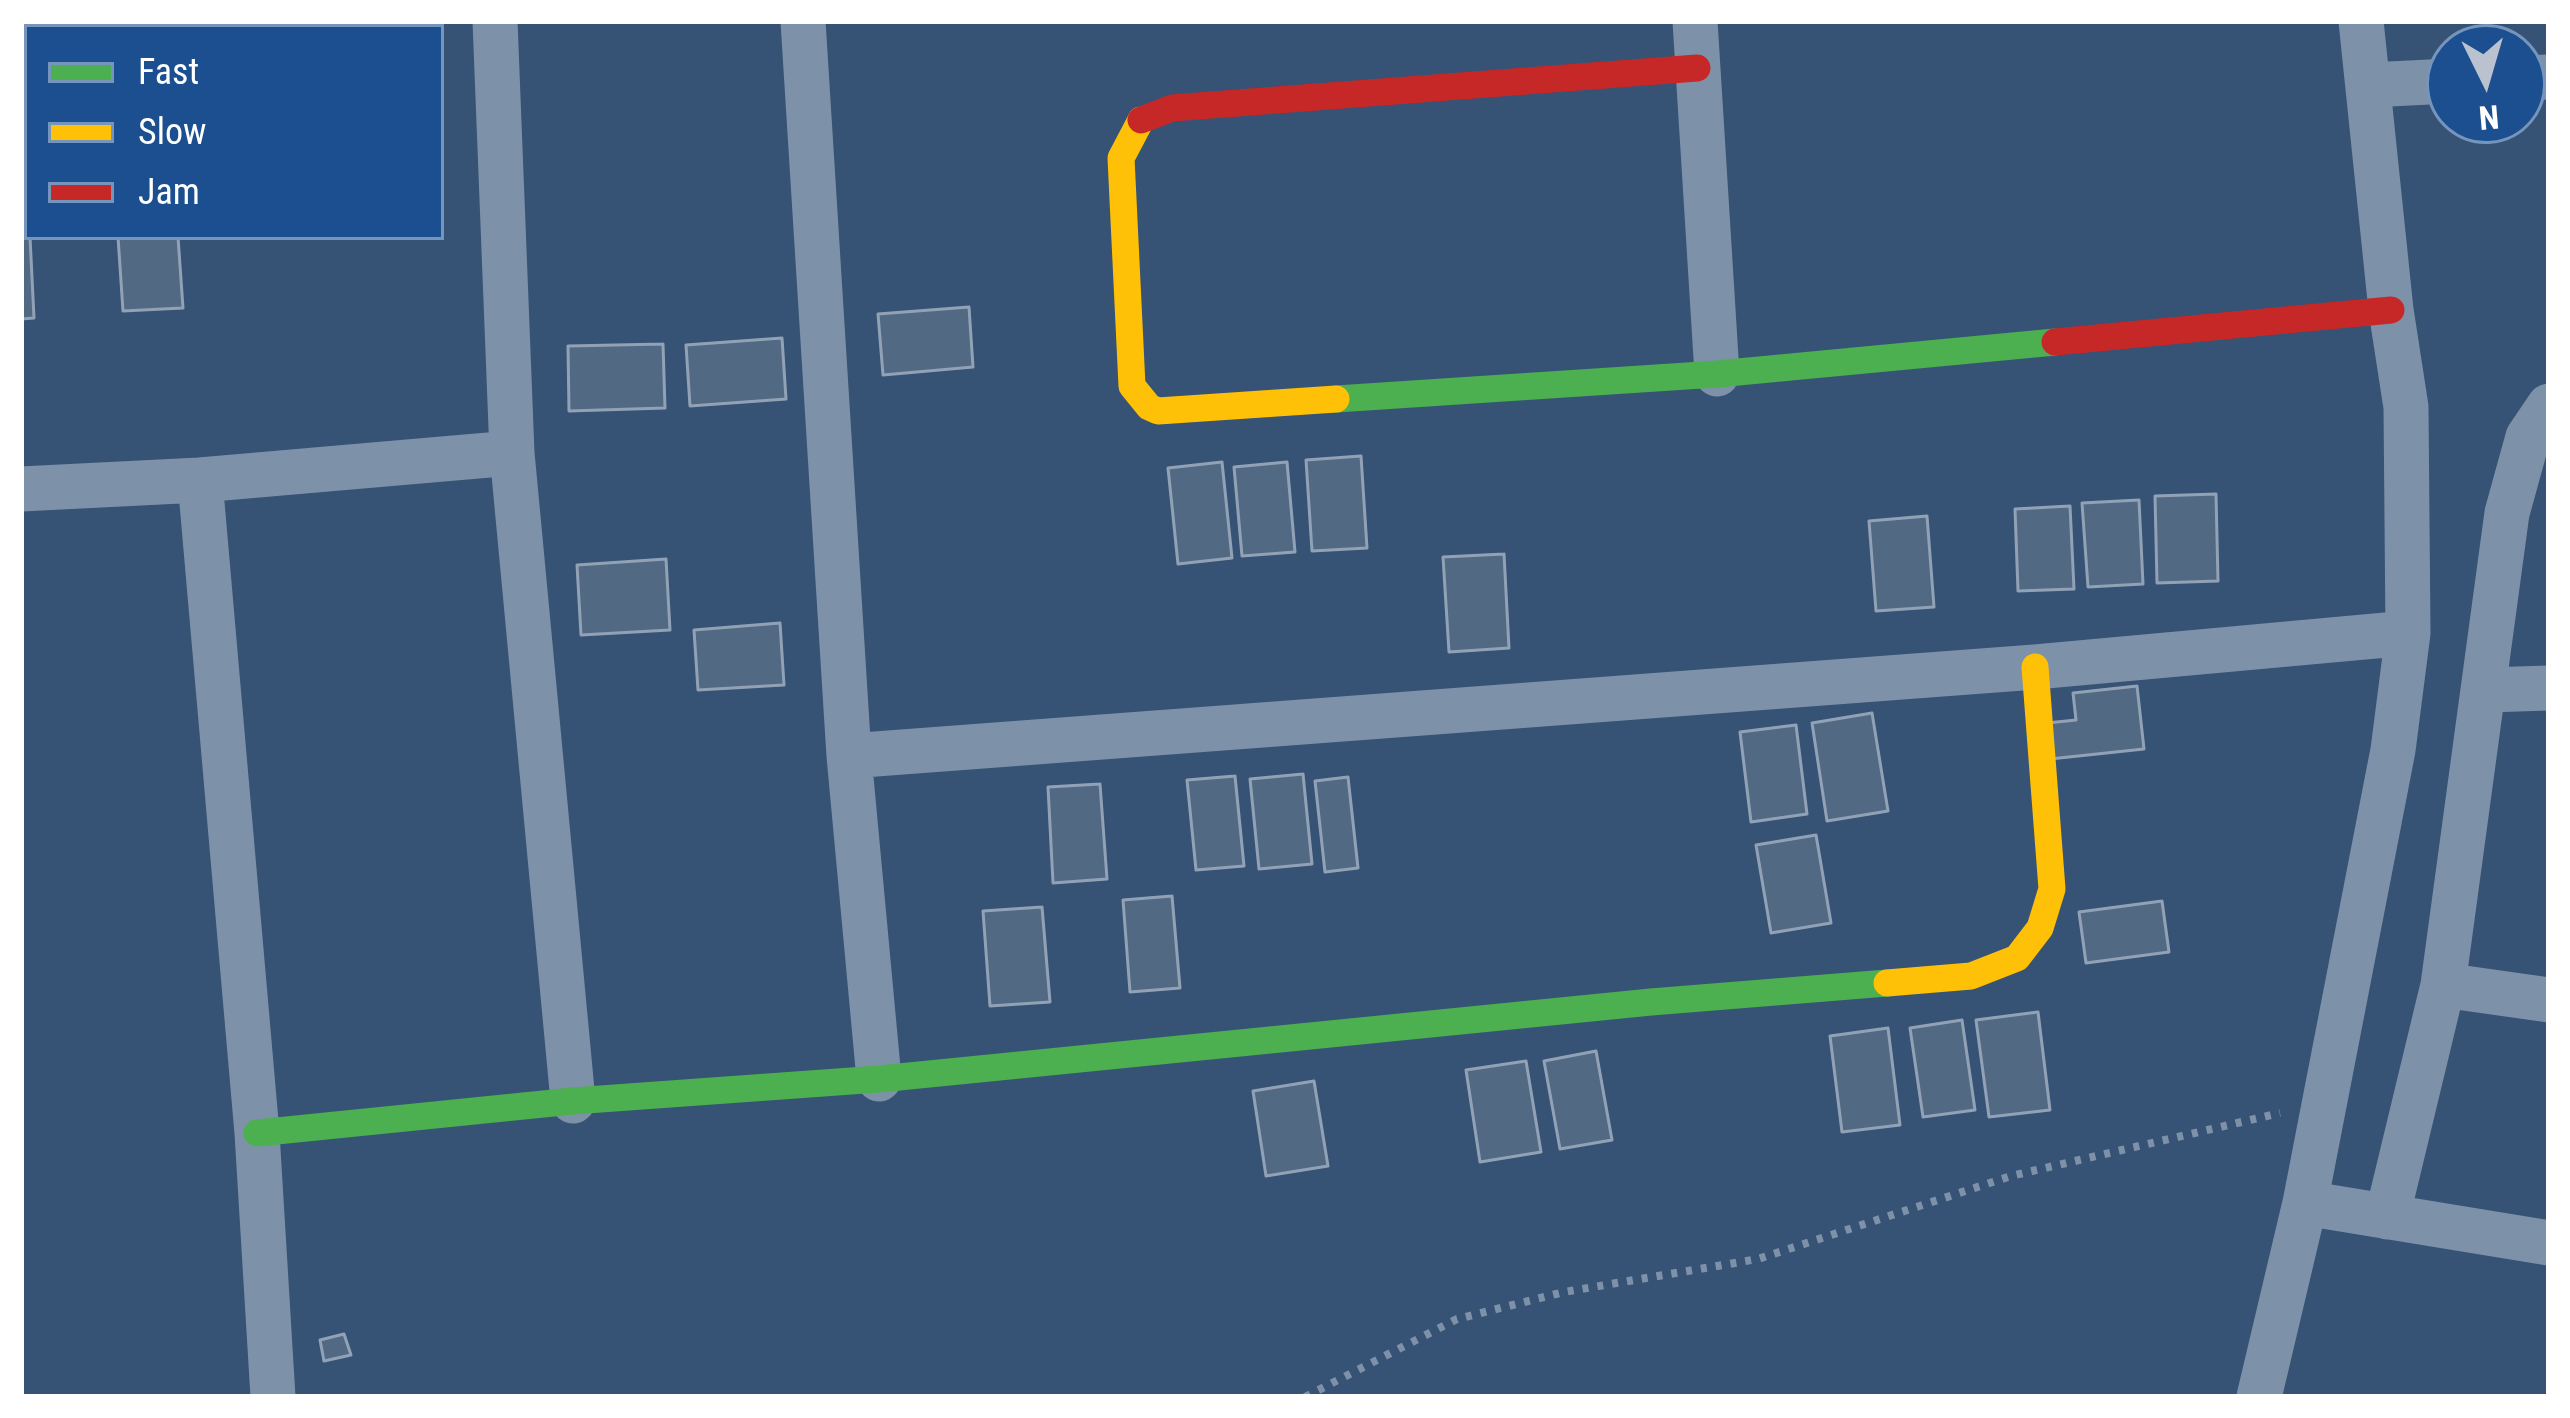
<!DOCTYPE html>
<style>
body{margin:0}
#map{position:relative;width:2570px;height:1418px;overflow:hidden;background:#365274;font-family:"Roboto Condensed",sans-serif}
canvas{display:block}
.frame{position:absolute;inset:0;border:24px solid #fff;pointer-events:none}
.legend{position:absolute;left:24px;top:24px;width:420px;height:216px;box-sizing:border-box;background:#1b4f8f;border:3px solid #7695bc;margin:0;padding:15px 21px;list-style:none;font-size:36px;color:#fff}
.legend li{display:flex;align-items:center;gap:24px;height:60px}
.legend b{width:60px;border:3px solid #7695bc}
.north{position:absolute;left:2426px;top:24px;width:120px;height:120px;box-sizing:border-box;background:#1b4f8f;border:3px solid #7695bc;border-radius:50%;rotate:175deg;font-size:33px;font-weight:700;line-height:48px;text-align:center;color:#fff}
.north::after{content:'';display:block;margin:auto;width:42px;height:54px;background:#b9c2ce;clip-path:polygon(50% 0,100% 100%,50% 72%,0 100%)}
</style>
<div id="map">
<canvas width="2570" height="1418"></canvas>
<div class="frame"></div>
<ul class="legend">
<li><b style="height:15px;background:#4caf50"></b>Fast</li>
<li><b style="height:15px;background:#ffc107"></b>Slow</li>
<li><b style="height:15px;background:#c62828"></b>Jam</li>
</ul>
<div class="north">N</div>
</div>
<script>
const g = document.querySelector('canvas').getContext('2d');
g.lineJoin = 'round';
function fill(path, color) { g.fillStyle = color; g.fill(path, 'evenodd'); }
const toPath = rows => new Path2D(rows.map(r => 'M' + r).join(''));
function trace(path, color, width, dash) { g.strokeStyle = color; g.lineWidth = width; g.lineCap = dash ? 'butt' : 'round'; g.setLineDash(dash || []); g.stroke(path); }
const building = toPath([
 [21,225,27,225,30,237,34,318,21,319,21,225],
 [118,237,178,237,183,308,123,311,118,237],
 [969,307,973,367,883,375,878,314,969,307],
 [782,338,786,399,690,406,686,345,782,338],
 [663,344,665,408,569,411,568,346,663,344],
 [1361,456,1367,548,1312,551,1306,460,1361,456],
 [1222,462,1232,558,1178,564,1168,468,1222,462],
 [1287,462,1295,552,1242,556,1234,467,1287,462],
 [2216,494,2218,581,2157,583,2155,496,2216,494],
 [2139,500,2143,584,2088,587,2082,503,2139,500],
 [2070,506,2074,589,2018,591,2015,509,2070,506],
 [1927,516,1934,607,1876,611,1869,521,1927,516],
 [1504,554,1509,648,1449,652,1443,557,1504,554],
 [666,559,670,630,581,635,577,565,666,559],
 [780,623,784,685,698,690,694,630,780,623],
 [2137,686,2144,749,2050,759,2047,723,2076,720,2073,693,2137,686],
 [1872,713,1888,811,1827,821,1812,723,1872,713],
 [1796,725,1807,814,1751,822,1740,732,1796,725],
 [1303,774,1312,864,1259,869,1250,779,1303,774],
 [1235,776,1244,866,1196,870,1187,780,1235,776],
 [1348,777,1358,868,1325,872,1315,781,1348,777],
 [1100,784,1107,879,1053,883,1048,787,1100,784],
 [1816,835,1831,923,1771,933,1756,845,1816,835],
 [1172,896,1180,988,1130,992,1123,900,1172,896],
 [2162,901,2169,952,2086,963,2079,912,2162,901],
 [1042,907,1050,1002,990,1006,983,911,1042,907],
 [2038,1012,2050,1110,1989,1117,1976,1020,2038,1012],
 [1962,1020,1975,1110,1923,1117,1910,1028,1962,1020],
 [1888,1028,1900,1125,1842,1132,1830,1036,1888,1028],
 [1596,1051,1612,1140,1560,1149,1544,1061,1596,1051],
 [1526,1061,1541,1152,1480,1162,1466,1070,1526,1061],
 [1314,1081,1328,1166,1266,1176,1253,1091,1314,1081],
 [344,1334,351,1355,324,1361,320,1340,344,1334]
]);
fill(building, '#526984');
trace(building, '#92a2b6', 3);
trace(toPath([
 [1305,1397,1457,1319,1564,1292,1758,1259,2011,1176,2280,1113]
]), '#7d92a8', 8, [6, 9]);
trace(toPath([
 [178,21,178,27],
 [495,21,512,453,573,1101],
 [803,21,849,756,879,1079],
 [1695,21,1717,374],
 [2522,78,2549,77],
 [2369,85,2450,81],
 [21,163,27,163],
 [2549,406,2528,437,2507,513,2443,985,2549,1000],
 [200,480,257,1133,273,1397],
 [21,489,200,480,512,453],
 [2486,690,2549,688],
 [849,756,2035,667,2408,633],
 [2305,1203,2549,1243],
 [2387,1217,2443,985],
 [2259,1397,2305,1203,2393,750,2408,633,2406,407,2391,310,2361,21]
]), '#7d92a8', 45);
trace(toPath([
 [1336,399,1717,374,2055,342],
 [257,1133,573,1101,879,1079,1651,1002,1887,983]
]), '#4caf50', 27);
trace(toPath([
 [1141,120,1121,158,1132,386,1149,407,1158,411,1336,399],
 [1887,983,1971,976,2017,958,2040,928,2052,889,2035,667]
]), '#ffc107', 27);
trace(toPath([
 [1141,120,1172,108,1697,68],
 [2055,342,2391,310]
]), '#c62828', 27);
</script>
